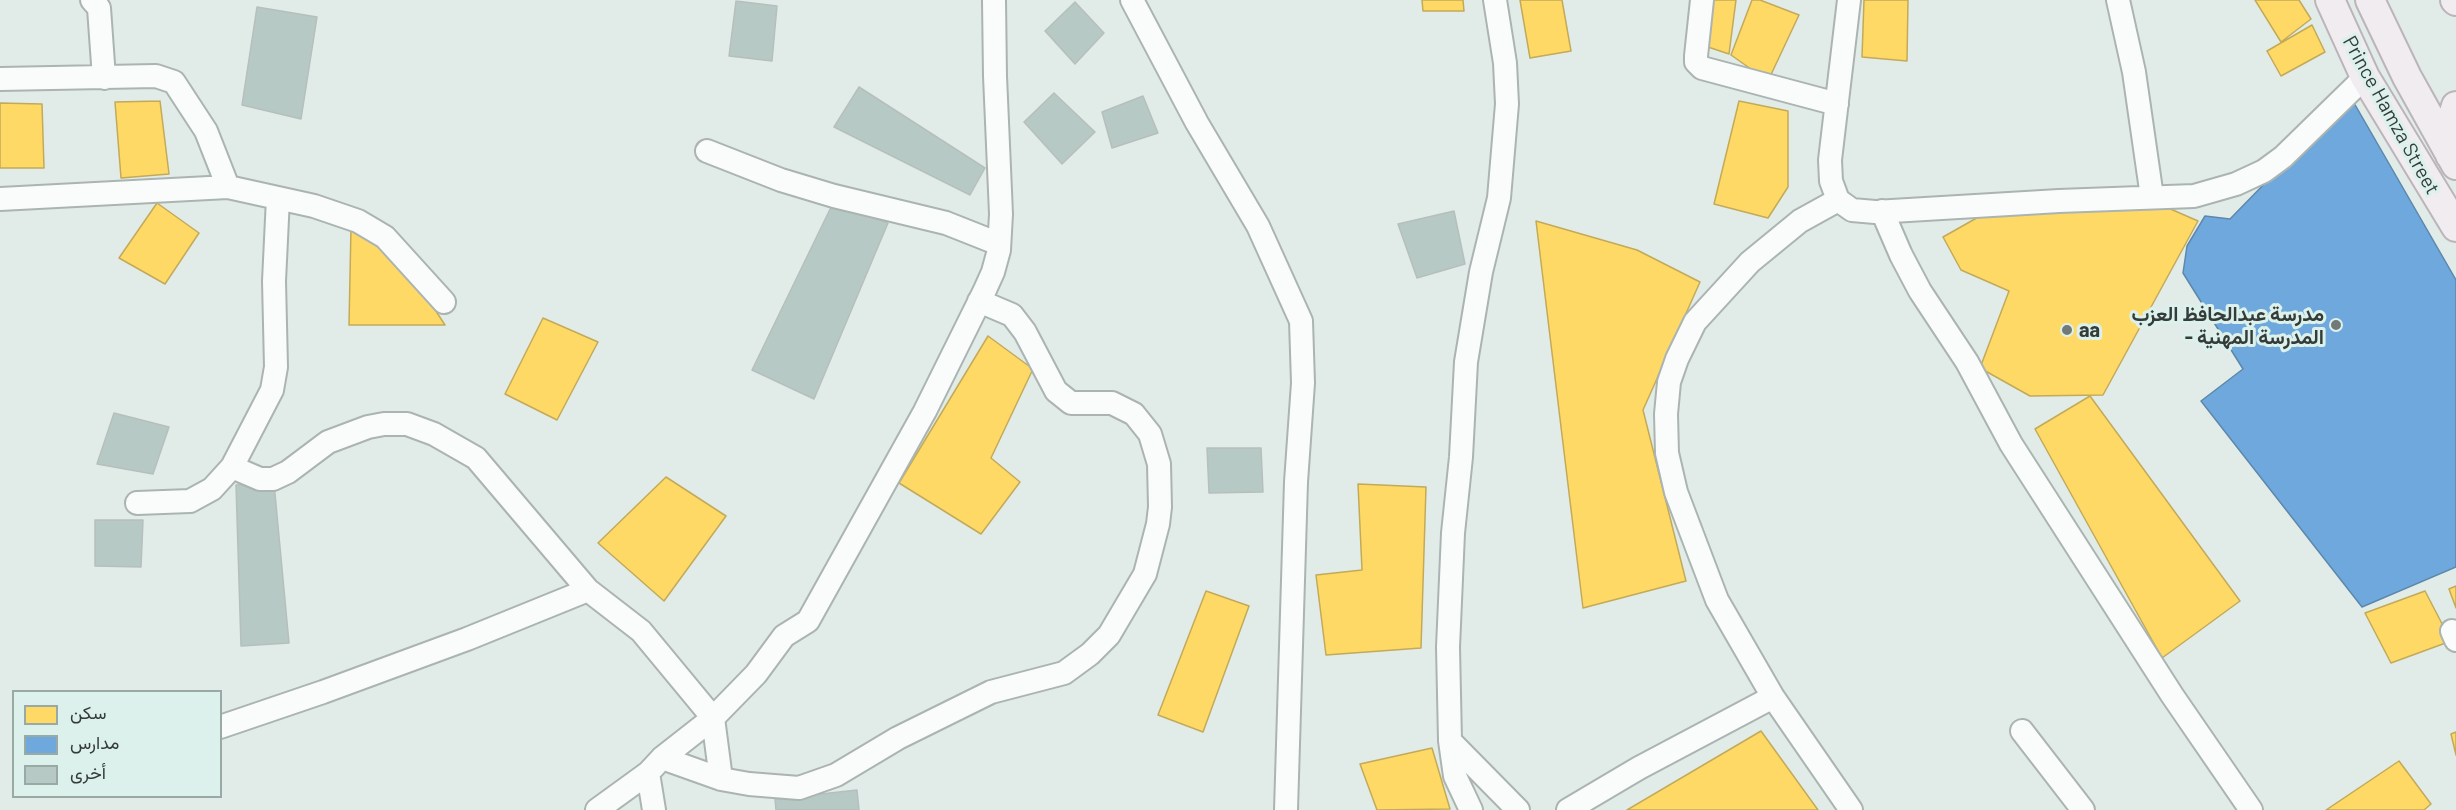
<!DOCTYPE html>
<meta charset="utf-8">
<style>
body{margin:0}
#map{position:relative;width:2456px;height:810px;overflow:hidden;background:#e1ece9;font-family:Barlow,Vazirmatn,sans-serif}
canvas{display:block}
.legend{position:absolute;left:12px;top:690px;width:210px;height:108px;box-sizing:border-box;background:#dcf1eb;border:2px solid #99a9a4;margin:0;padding:8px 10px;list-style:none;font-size:18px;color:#343c3a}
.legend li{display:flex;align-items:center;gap:12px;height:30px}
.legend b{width:30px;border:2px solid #99a9a4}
</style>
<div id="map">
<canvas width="2456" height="810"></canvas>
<ul class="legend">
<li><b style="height:16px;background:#ffd966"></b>سكن</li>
<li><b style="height:16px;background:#6fa8dc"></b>مدارس</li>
<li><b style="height:16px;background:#b6c9c4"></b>أخرى</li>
</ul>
</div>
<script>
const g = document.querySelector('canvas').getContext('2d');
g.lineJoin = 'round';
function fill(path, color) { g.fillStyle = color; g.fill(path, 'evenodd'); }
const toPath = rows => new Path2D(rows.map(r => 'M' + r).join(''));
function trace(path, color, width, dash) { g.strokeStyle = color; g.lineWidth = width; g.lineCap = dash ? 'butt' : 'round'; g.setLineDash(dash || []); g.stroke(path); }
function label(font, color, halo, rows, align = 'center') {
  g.font = font + ' Barlow,Vazirmatn,sans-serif'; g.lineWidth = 6; g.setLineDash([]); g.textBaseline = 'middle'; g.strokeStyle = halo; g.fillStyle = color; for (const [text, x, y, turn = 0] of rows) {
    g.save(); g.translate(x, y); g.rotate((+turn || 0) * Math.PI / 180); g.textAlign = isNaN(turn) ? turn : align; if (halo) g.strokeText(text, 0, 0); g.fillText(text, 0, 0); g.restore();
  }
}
const homes = toPath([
 [1422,0,1463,0,1464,11,1423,11,1422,0],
 [1520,0,1562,0,1571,51,1530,58,1520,0],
 [1708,0,1736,0,1729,54,1699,44,1708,0],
 [1752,0,1760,0,1799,15,1768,81,1731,55,1752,0],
 [1864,0,1908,0,1907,61,1862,57,1864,0],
 [2255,0,2299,0,2311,19,2281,42,2255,0],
 [2312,25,2325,52,2281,76,2267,51,2312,25],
 [160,101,169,174,121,178,115,102,160,101],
 [1739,101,1788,111,1788,187,1768,218,1714,204,1739,101],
 [0,103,42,104,44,168,0,168,0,103],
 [157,203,199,233,165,284,119,258,157,203],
 [2159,204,2198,221,2103,395,2030,396,1980,368,2009,291,1961,270,1943,237,1982,215,2159,204],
 [1536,221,1637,250,1700,282,1643,410,1686,581,1583,608,1536,221],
 [351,227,380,239,409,270,445,325,349,325,351,227],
 [543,318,598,342,557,420,505,394,543,318],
 [988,336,1033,369,991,458,1020,482,981,534,899,483,988,336],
 [2090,396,2240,601,2162,658,2035,429,2090,396],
 [666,477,726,516,664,601,598,543,666,477],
 [1358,484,1426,487,1421,648,1326,655,1316,575,1362,570,1358,484],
 [2456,586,2456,608,2449,589,2456,586],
 [1206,591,1249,606,1203,732,1158,715,1206,591],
 [2425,591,2451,641,2391,663,2365,613,2425,591],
 [1761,731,1818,810,1627,810,1761,731],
 [2456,732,2456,755,2451,734,2456,732],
 [1432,748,1450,809,1377,810,1360,764,1432,748],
 [2399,761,2431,804,2424,810,2326,810,2399,761]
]);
fill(homes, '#ffd966');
trace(homes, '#c2aa59', 1.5);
const schools = toPath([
 [2350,96,2456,280,2456,567,2362,607,2201,401,2243,369,2183,273,2187,246,2205,216,2230,219,2350,96]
]);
fill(schools, '#6fa8dc');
trace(schools, '#5d88ab', 1.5);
const building = toPath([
 [736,1,777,6,772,61,729,56,736,1],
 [1075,2,1104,33,1075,64,1045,31,1075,2],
 [257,7,317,17,301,119,242,105,257,7],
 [859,87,985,168,970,195,834,127,859,87],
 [1054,93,1095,132,1062,164,1024,122,1054,93],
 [1143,96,1158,133,1112,148,1102,112,1143,96],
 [833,203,888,223,814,399,752,370,833,203],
 [1454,211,1465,264,1417,278,1398,224,1454,211],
 [114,413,169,427,153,474,97,464,114,413],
 [1207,448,1261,448,1263,492,1209,493,1207,448],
 [274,483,289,643,241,646,236,485,274,483],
 [95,520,143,520,141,567,95,566,95,520],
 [857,790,859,810,776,810,775,799,857,790]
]);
fill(building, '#b6c9c4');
trace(building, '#b6bfbc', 1.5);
const minor = toPath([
 [92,0,99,8,104,78],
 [1132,0,1197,123,1258,226,1301,321,1303,383,1296,482,1286,810],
 [1702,0,1696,56,1696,62,1702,68,1837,104],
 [1849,0,1830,160,1831,181,1838,200,1852,210,1875,212,2059,201,2194,196,2236,184,2264,171,2283,157,2365,77],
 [2118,0,2134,72,2152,197],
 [0,79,156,76,174,82,206,131,228,187],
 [707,151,781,180,834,196,946,223,999,244],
 [0,199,228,187,314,206,358,221,385,237,444,302],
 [1838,200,1800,221,1750,262,1695,322,1677,359,1669,382,1666,414,1667,453,1676,492,1717,600,1773,697,1851,810],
 [1882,211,1901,255,1920,291,1967,362,2011,444,2172,695,2251,810],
 [232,467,260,479,273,479,288,472,328,442,368,427,384,424,407,424,434,434,476,458,588,590,641,631,713,718,721,779],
 [137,503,190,501,212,489,232,467,272,390,276,367,274,281,278,198],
 [2452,631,2456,640],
 [220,727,323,692,467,639,588,590],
 [2022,731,2083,810],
 [1450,741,1518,810],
 [662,758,721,779,749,784,799,788,836,775,898,738,991,692,1064,673,1090,654,1109,635,1145,574,1158,524,1160,507,1159,464,1150,434,1134,414,1112,403,1071,403,1056,391,1025,332,1012,315,979,301],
 [648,773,654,810],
 [597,810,648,773,662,758,713,718,756,674,784,636,808,621,925,411,984,292,993,272,999,250,1001,214,995,76,994,0],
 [1471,810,1455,776,1450,741,1448,647,1453,533,1461,457,1466,362,1481,272,1499,198,1507,104,1505,63,1495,0],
 [1568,810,1639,768,1773,697]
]);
const major = toPath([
 [2330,0,2365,77,2456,227],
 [2370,0,2407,77,2456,165],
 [2455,0,2456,1],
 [2450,155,2450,125,2456,106]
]);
trace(minor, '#abb4b1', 26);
trace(major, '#bbb4b8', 32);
trace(minor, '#fafcfc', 22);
trace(major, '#f1ecef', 28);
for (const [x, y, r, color] of [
 [2336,325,6,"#717a77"],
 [2067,330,6,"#717a77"]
]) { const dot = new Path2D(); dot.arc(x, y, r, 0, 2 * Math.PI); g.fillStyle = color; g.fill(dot); trace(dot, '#dcf1eb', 2); }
label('20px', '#343c3a', '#dcf1eb', [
 ["Prince Hamza Street",2391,115,61]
]);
label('bold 20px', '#343c3a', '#dcf1eb', [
 ["مدرسة عبدالحافظ العزب",2324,314],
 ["- المدرسة المهنية",2324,337],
 ["aa",2079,330,"left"]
], 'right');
</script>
